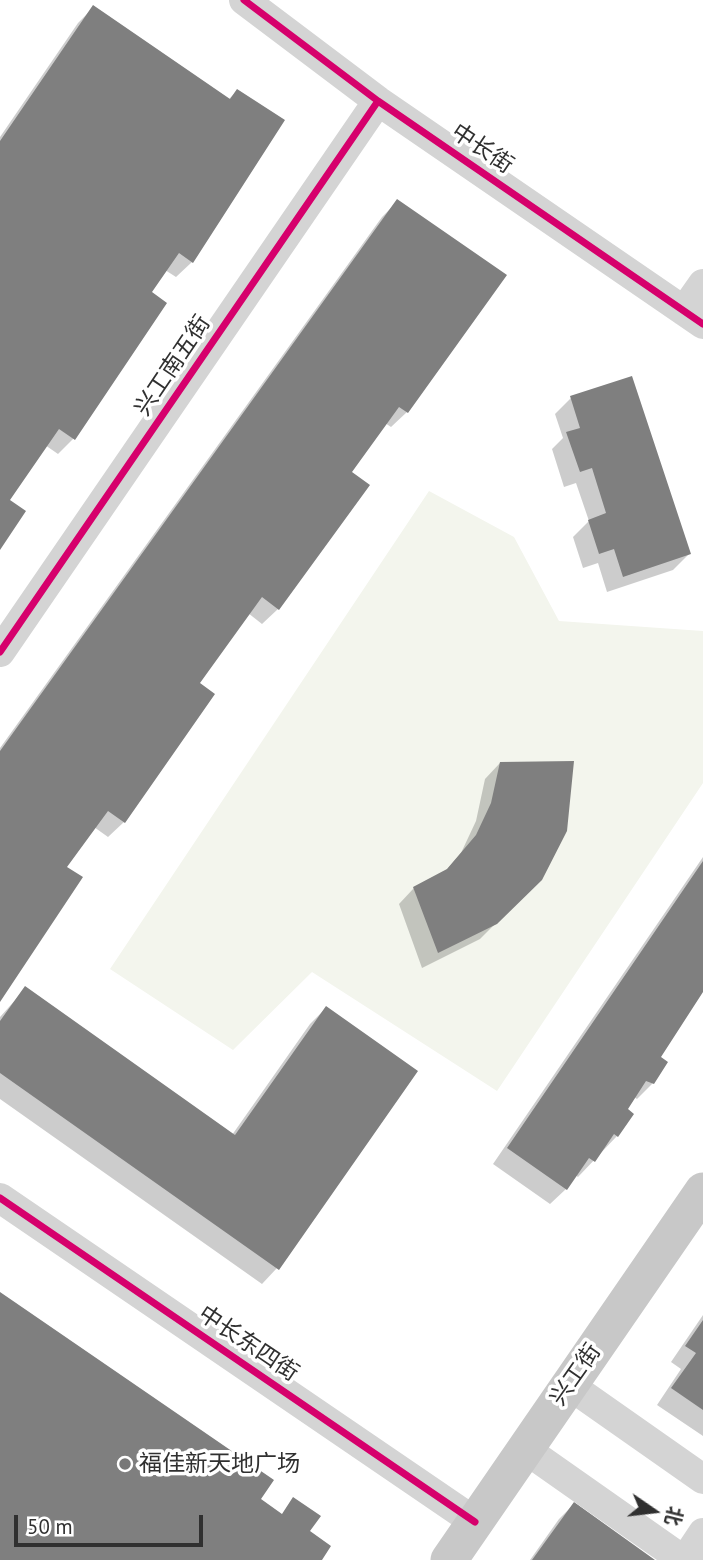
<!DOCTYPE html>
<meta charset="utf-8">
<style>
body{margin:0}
#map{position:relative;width:703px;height:1560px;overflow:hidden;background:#fff;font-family:"PT Sans","Noto Sans SC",sans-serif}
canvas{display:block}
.north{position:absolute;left:619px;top:1476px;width:70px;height:70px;-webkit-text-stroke:5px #fff;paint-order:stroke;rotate:104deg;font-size:19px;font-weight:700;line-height:28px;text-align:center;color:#303030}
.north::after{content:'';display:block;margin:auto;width:24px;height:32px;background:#303030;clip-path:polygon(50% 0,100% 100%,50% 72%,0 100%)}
.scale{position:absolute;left:14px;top:1515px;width:189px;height:32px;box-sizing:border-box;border:4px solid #303030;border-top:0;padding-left:9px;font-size:21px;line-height:24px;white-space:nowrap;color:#303030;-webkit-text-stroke:5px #fff;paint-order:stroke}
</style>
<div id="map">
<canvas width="703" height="1560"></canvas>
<div class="north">北</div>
<div class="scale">50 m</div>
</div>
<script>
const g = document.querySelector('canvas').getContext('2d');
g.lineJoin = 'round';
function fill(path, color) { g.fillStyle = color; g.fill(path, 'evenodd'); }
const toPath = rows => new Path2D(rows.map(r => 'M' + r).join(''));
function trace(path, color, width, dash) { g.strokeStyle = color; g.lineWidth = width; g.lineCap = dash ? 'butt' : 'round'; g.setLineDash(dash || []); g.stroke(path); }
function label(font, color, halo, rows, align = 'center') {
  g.font = font + ' "PT Sans","Noto Sans SC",sans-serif'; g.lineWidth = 7; g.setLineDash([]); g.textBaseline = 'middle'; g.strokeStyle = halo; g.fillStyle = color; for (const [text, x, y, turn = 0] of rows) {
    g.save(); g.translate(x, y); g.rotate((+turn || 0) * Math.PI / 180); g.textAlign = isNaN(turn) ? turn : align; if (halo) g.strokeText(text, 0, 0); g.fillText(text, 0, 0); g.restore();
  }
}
fill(toPath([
 [429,491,514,537,559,621,703,631,703,783,497,1091,312,972,233,1050,110,969]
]), '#f3f5ed');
fill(toPath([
 [94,7,228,100,237,91,192,262,176,277,165,270,150,293,74,438,58,454,45,445,8,500,0,547,0,137,78,23],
 [398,201,407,412,391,427,385,423,349,472,278,609,262,624,248,613,197,683,124,822,108,837,94,827,65,867,0,998,0,748,382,217],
 [571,398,689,554,673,570,607,592,598,563,583,568,573,537,589,521,576,483,564,487,552,449,563,438,555,414],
 [500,763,540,879,480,939,422,968,399,904,414,888,444,873,461,853,476,821,485,779],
 [703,857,703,988,659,1057,653,1083,637,1099,634,1097,626,1110,617,1136,578,1177,575,1175,566,1189,550,1204,493,1164],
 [25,989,232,1135,310,1024,326,1008,277,1268,262,1284,0,1099,0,1017],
 [703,1315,703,1436,657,1405,681,1369,671,1362],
 [574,1504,652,1560,530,1560,559,1519]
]), '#0003');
fill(toPath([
 [93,5,230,99,237,89,285,120,193,263,179,253,152,292,167,303,75,440,59,429,10,500,26,511,0,550,0,141],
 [397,199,507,275,408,413,399,407,352,472,370,485,279,610,262,597,200,683,215,694,125,823,108,811,67,867,83,877,0,1002,0,751],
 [632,376,691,554,623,577,614,549,599,554,588,520,606,513,592,468,580,472,566,432,580,428,570,396],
 [574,761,567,831,542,880,497,924,438,953,413,887,447,869,476,835,491,803,500,762],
 [703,861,703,992,661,1057,668,1062,654,1084,646,1081,628,1109,634,1114,618,1137,614,1134,595,1162,589,1158,567,1190,507,1148],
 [25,986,235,1135,326,1006,418,1071,279,1270,0,1073,0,1021],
 [0,1292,274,1480,261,1499,282,1514,293,1497,321,1516,310,1531,331,1546,322,1560,0,1560],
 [703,1320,703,1410,671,1388,696,1353,685,1346],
 [574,1502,655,1560,532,1560]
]), '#7f7f7f');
trace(toPath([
 [244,0,378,101,703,324],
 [684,311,703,284],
 [0,652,378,101],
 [0,1198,475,1522],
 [569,1385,703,1479],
 [525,1449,683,1560],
 [685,1560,703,1533]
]), '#d4d4d4', 30);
trace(toPath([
 [449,1560,703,1191]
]), '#c8c8c8', 37);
trace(toPath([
 [244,0,378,101,703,324],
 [0,652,378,101],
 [0,1198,475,1522]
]), '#d6006c', 7);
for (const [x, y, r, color] of [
 [125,1464,7,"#787878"]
]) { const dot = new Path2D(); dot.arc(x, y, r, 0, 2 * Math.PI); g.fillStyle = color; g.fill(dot); trace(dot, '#fff', 2.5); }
label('23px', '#303030', '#fff', [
 ["中长街",482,149,34],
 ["兴工南五街",173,366,-56],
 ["中长东四街",248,1344,34],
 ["兴工街",576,1375,-55]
]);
label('23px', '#303030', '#fff', [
 ["福佳新天地广场",139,1464]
], 'left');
</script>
